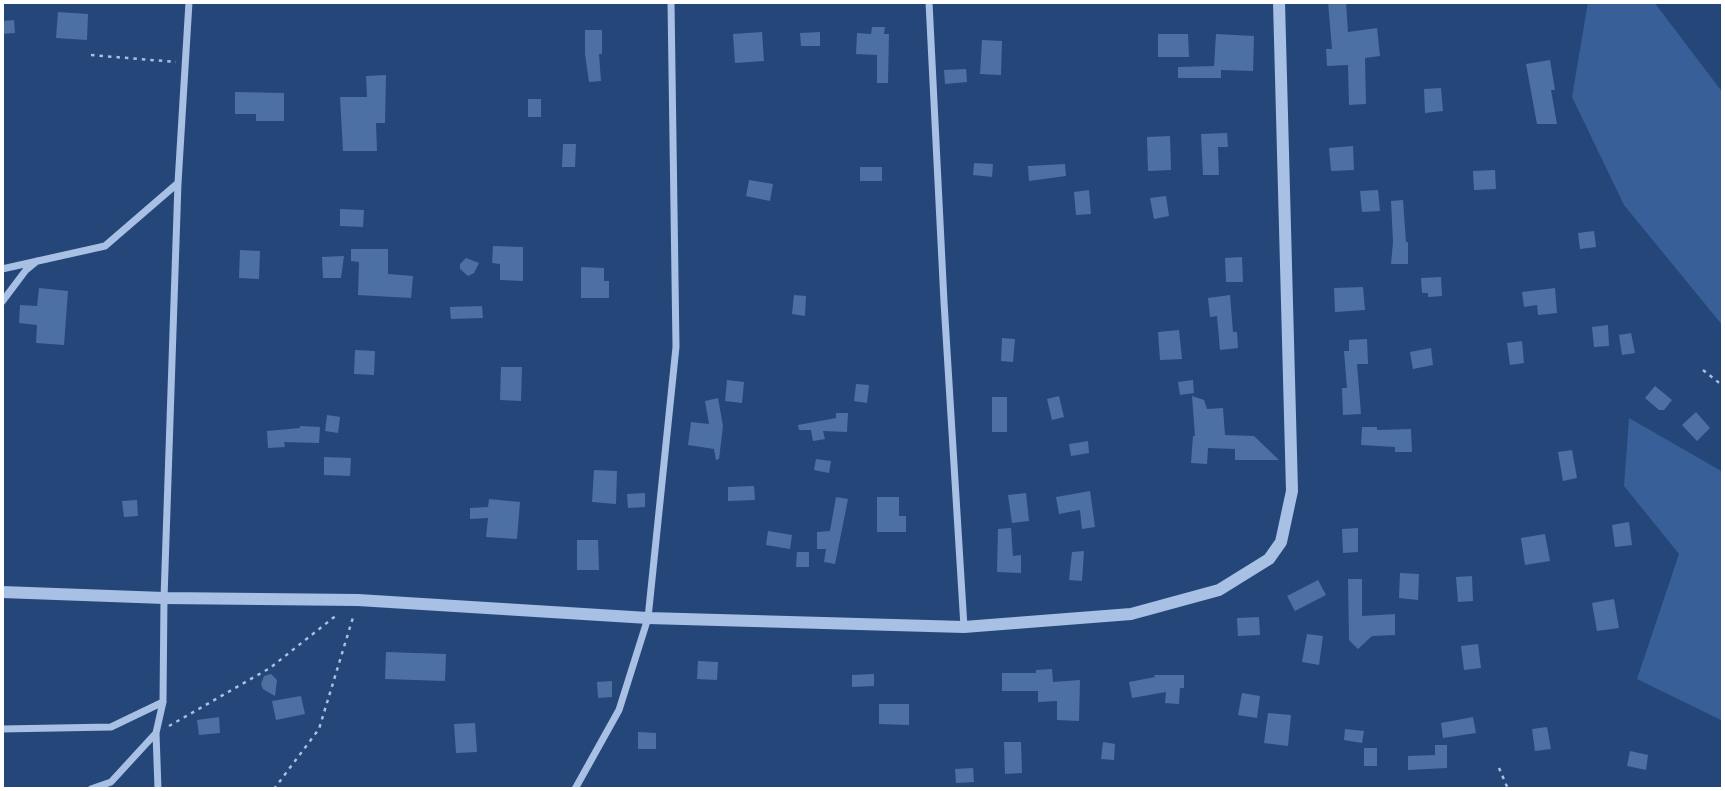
<!DOCTYPE html>
<html>
<head>
<meta charset="utf-8">
<style>
	body { margin:0 }
	#map { position:relative; width:1725px; height:791px; overflow:hidden; background:#254679; font-family:"Nunito Sans",sans-serif }
	canvas { display:block }
	.frame { position:absolute; inset:0; border:4px solid #fff; pointer-events:none }
</style>
</head>
<body>
<div id="map">
<canvas width="1725" height="791"></canvas>
<div class="frame"></div>
</div>
<script>
const c = document.querySelector('canvas').getContext('2d');
c.lineJoin = 'round';
function fillPath(path, color) {
  c.fillStyle = color;
  c.fill(path, 'evenodd');
}
function toPath(rows) {
  const path = new Path2D();
  for (const r of rows) {
    path.moveTo(r[0], r[1]);
    for (let i = 2; i < r.length; i += 2) path.lineTo(r[i], r[i + 1]);
  }
  return path;
}
function trace(path, color, width, dash) {
  c.strokeStyle = color;
  c.lineWidth = width;
  c.lineCap = dash ? 'butt' : 'round';
  c.setLineDash(dash || []);
  c.stroke(path);
}
fillPath(toPath([
	[1588,2,1654,2,1723,93,1723,326,1624,205,1572,97],
	[1629,418,1723,472,1723,721,1637,679,1679,554,1624,486]
]), '#385f97');
fillPath(toPath([
	[1328,2,1346,2,1348,32,1377,28,1380,56,1365,58,1366,104,1349,105,1348,65,1327,66,1326,49,1332,49],
	[58,12,88,14,87,40,56,38],
	[14,20,15,33,2,34,2,21],
	[872,27,885,27,884,34,889,34,888,83,877,83,877,55,856,54,857,33,871,34],
	[585,30,602,30,602,54,599,54,601,81,589,82,585,54],
	[762,32,764,61,735,63,733,34],
	[820,32,820,46,801,46,800,33],
	[1158,34,1188,34,1189,57,1158,57],
	[1216,34,1254,36,1253,71,1221,70,1221,78,1178,78,1178,67,1214,66],
	[982,40,1002,41,1001,75,980,74],
	[1550,60,1555,90,1551,90,1557,124,1537,124,1526,64],
	[966,69,967,82,945,84,944,70],
	[386,75,385,123,376,123,377,151,343,151,340,97,367,97,366,76],
	[1441,88,1443,111,1425,113,1424,89],
	[235,92,284,93,284,121,256,121,256,114,235,114],
	[528,99,541,99,541,117,528,117],
	[1227,133,1228,147,1218,147,1219,175,1203,175,1201,134],
	[1170,136,1171,170,1148,171,1147,137],
	[563,144,576,144,575,167,562,167],
	[1353,146,1354,170,1331,171,1329,148],
	[974,163,993,164,992,177,973,175],
	[1065,164,1066,176,1029,181,1028,166],
	[860,167,882,167,882,181,860,181],
	[1495,170,1496,189,1474,190,1473,171],
	[749,180,773,184,770,201,746,196],
	[1089,190,1091,214,1076,215,1074,192],
	[1378,190,1380,211,1362,212,1360,191],
	[1166,196,1169,216,1154,219,1150,198],
	[1403,200,1406,242,1408,242,1408,264,1391,264,1393,242,1391,201],
	[340,209,364,210,363,227,340,226],
	[1594,231,1596,247,1580,249,1578,233],
	[493,246,523,247,523,281,500,280,500,264,492,263],
	[351,249,388,249,388,274,413,276,411,298,358,295,359,262,351,261],
	[240,250,260,251,259,279,239,278],
	[344,256,341,278,323,278,322,257],
	[1242,257,1243,282,1226,282,1225,258],
	[466,258,479,263,474,273,468,276,460,269,460,264],
	[581,267,604,268,604,281,609,281,609,298,581,298],
	[1441,277,1442,296,1428,297,1428,293,1422,293,1421,278],
	[1363,287,1365,310,1335,312,1334,288],
	[39,288,68,291,64,345,36,343,37,325,19,323,20,305,37,306],
	[1555,288,1557,313,1538,315,1537,305,1524,307,1522,292],
	[794,295,806,296,805,316,792,314],
	[1230,295,1233,332,1237,332,1238,348,1220,350,1217,316,1210,317,1208,298],
	[482,306,483,318,451,319,450,307],
	[1608,325,1609,346,1594,347,1592,327],
	[1179,330,1182,359,1160,360,1158,332],
	[1631,333,1635,353,1622,355,1619,335],
	[1002,338,1015,339,1013,362,1001,361],
	[1367,339,1368,364,1357,364,1361,414,1343,415,1342,388,1347,388,1344,351,1349,351,1349,340],
	[1522,341,1524,363,1510,365,1507,343],
	[1431,348,1433,365,1413,369,1410,352],
	[355,350,375,351,374,375,354,374],
	[501,367,522,367,521,401,500,400],
	[727,380,744,382,742,403,725,401],
	[1193,380,1194,393,1180,395,1178,382],
	[856,384,869,385,867,403,854,401],
	[1655,386,1672,400,1664,410,1659,410,1645,398],
	[1059,396,1064,417,1052,420,1047,399],
	[1192,396,1204,400,1207,409,1223,408,1225,435,1254,436,1279,460,1235,460,1235,449,1208,448,1207,464,1191,463,1193,436,1195,436],
	[992,397,1007,397,1007,432,992,432],
	[718,398,723,426,719,459,716,460,714,449,688,445,691,422,709,424,705,401],
	[1696,412,1710,428,1697,441,1682,425],
	[836,413,848,413,847,432,823,431,825,439,813,441,811,430,799,430,798,425,836,418],
	[327,415,340,417,338,433,325,431],
	[300,426,320,427,319,443,284,442,285,447,268,448,267,431,300,428],
	[1362,427,1377,427,1377,430,1411,429,1412,452,1395,452,1395,447,1361,445],
	[1088,441,1089,453,1071,456,1069,444],
	[1572,450,1577,478,1563,481,1558,452],
	[324,457,351,458,350,476,324,475],
	[816,459,831,461,829,473,814,470],
	[594,470,617,471,616,504,592,502],
	[754,486,755,500,728,501,728,487],
	[1090,491,1095,527,1082,529,1080,510,1059,514,1056,497],
	[645,493,645,507,628,508,627,494],
	[1026,493,1029,521,1012,523,1008,495],
	[836,497,848,499,835,564,824,562,826,549,817,549,817,532,830,531],
	[877,497,899,497,899,516,906,516,906,532,877,532],
	[489,499,520,502,517,539,486,537,488,518,470,519,470,508,488,507],
	[137,500,138,516,124,517,122,501],
	[1629,522,1632,545,1615,547,1612,525],
	[1011,528,1013,556,1021,555,1021,573,997,572,998,529],
	[1358,528,1358,552,1343,553,1342,529],
	[768,531,792,535,790,549,766,545],
	[1545,534,1550,561,1525,565,1521,538],
	[577,540,598,540,599,570,577,570],
	[1084,551,1082,581,1069,580,1072,552],
	[797,552,809,552,809,567,796,567],
	[1400,573,1419,574,1418,600,1399,598],
	[1472,576,1473,601,1458,602,1456,577],
	[1348,579,1362,579,1362,616,1395,614,1395,635,1372,636,1358,649,1349,640],
	[1318,580,1326,595,1295,611,1287,596],
	[1614,599,1619,628,1597,631,1592,603],
	[1259,617,1260,635,1238,636,1237,618],
	[1307,634,1323,636,1319,665,1302,662],
	[1478,644,1481,668,1464,670,1461,646],
	[386,652,446,654,445,681,385,679],
	[698,661,718,662,717,680,697,679],
	[1052,669,1053,682,1080,680,1079,721,1057,720,1057,701,1038,702,1038,691,1002,691,1002,673,1036,673,1036,670],
	[271,674,277,680,275,696,263,689,261,684,264,676],
	[874,674,874,686,852,687,852,675],
	[1154,675,1184,675,1184,688,1180,688,1179,704,1165,703,1166,692,1132,698,1129,682,1155,677],
	[612,681,612,697,598,698,597,682],
	[1242,693,1260,696,1257,718,1238,715],
	[301,696,305,714,276,720,272,701],
	[879,704,909,704,909,725,879,724],
	[1268,713,1291,715,1288,746,1264,743],
	[219,717,220,733,199,735,197,720],
	[1473,717,1476,733,1443,738,1441,723],
	[475,723,477,752,456,753,454,724],
	[1547,727,1551,749,1535,751,1532,729],
	[1345,729,1364,731,1362,743,1344,740],
	[638,732,656,733,656,749,638,749],
	[1004,742,1021,742,1022,773,1005,774],
	[1103,742,1115,744,1114,760,1101,759],
	[1435,745,1447,745,1447,768,1408,770,1408,756,1435,755],
	[1364,748,1377,748,1377,766,1364,766],
	[1630,751,1648,755,1646,770,1627,766],
	[973,768,974,782,956,783,955,769]
]), '#4d70a3');
trace(toPath([
	[91,55,176,62],
	[1703,370,1723,386],
	[169,726,270,668,338,614],
	[1499,768,1508,789],
	[274,789,319,729,354,614]
]), '#a7c0e4', 2.5, [3.5, 5]);
trace(toPath([
	[929,2,944,302,964,627],
	[2,269,105,246,178,183],
	[2,302,26,270,37,261],
	[2,729,111,727,163,702],
	[91,789,111,782,156,733],
	[158,789,156,733,163,702,164,598,178,183,189,2],
	[575,789,619,710,648,618,676,347,671,2]
]), '#a7c0e4', 7);
trace(toPath([
	[2,592,164,598,358,600,648,618,964,627,1131,614,1219,590,1269,559,1281,542,1292,491,1279,2]
]), '#a7c0e4', 12);
</script>
</body>
</html>
